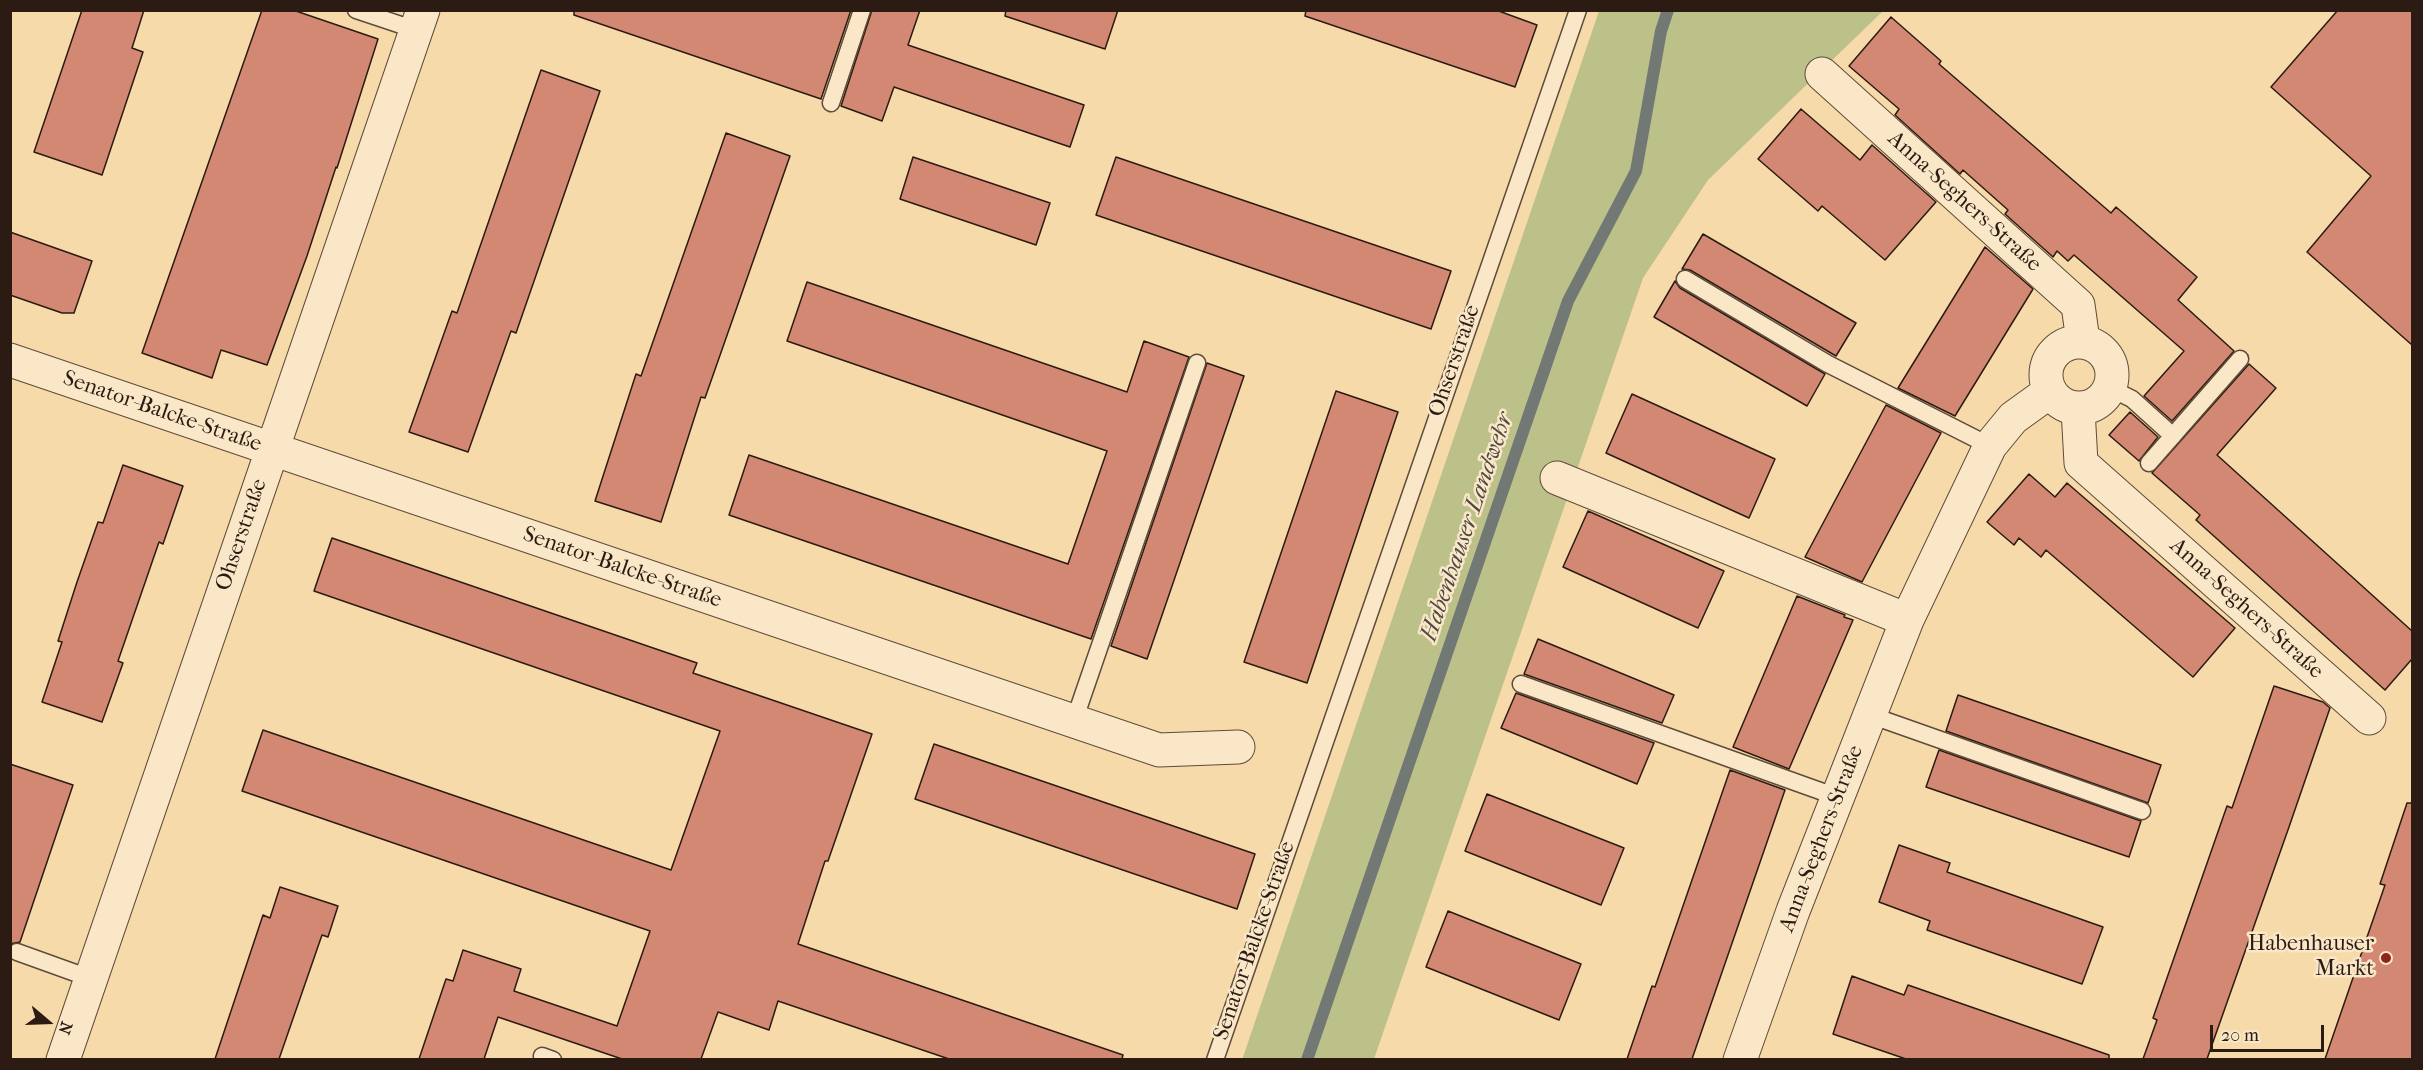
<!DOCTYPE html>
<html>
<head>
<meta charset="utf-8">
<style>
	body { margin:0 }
	#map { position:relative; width:2423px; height:1070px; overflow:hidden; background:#f7daaa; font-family:"IM FELL French Canon",serif }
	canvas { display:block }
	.frame { position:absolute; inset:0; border:12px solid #2b1b13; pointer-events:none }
	.north { position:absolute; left:18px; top:992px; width:60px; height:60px; -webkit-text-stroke:4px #fae7c8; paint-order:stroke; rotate:109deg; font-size:16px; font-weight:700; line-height:24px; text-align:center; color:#2b1b13 }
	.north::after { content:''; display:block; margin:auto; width:21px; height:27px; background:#2b1b13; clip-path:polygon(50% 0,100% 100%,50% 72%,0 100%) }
	.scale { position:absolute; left:2210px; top:1025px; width:114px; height:27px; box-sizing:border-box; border:3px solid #2b1b13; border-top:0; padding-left:8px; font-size:18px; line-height:21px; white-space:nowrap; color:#2b1b13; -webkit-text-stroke:4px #fae7c8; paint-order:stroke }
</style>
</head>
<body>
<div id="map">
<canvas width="2423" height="1070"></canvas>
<div class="frame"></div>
<div class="north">N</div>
<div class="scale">20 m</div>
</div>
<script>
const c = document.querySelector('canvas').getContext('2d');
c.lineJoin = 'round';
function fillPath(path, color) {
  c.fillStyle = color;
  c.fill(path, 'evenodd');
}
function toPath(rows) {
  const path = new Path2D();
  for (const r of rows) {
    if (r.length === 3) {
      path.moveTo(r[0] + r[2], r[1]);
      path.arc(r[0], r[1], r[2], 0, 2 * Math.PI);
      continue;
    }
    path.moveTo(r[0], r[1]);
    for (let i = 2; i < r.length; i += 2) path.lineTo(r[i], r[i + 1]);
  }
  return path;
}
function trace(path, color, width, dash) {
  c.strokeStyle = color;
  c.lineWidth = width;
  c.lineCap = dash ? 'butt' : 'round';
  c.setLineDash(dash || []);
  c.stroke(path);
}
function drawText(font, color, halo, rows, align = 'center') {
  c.font = font + ' "IM FELL French Canon",serif';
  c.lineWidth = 5;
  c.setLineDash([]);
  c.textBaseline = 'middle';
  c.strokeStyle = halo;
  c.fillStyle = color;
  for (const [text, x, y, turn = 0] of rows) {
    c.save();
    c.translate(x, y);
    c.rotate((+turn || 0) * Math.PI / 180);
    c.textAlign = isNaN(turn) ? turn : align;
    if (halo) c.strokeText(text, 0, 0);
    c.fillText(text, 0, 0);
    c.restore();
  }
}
fillPath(toPath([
	[1599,11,1883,11,1708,180,1643,278,1374,1059,1242,1060]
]), '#bcc089');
trace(toPath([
	[1307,1060,1568,301,1636,171,1661,31,1668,10]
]), '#727974', 12);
const building = toPath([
	[82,10,144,10,132,48,143,52,102,175,34,152,82,10],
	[262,10,293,10,378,39,337,168,336,167,307,256,267,365,221,350,212,378,142,353,262,10],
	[574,10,851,10,821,99,574,15,574,10],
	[872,10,920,10,908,45,1084,105,1070,147,894,87,882,121,841,106,872,10],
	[1006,10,1118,10,1105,49,1005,16,1006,10],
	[1306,10,1496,10,1537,25,1515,87,1305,16,1306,10],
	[2338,10,2412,10,2412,345,2307,252,2371,176,2271,87,2338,10],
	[1891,17,1941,61,1939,64,2111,213,2116,207,2197,277,2178,300,2234,351,2172,421,2144,396,2184,351,2074,255,2068,261,2057,251,2053,257,2005,214,2008,210,1963,170,1960,174,1895,115,1899,109,1849,66,1891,17],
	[541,70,600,91,516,333,511,331,468,452,409,432,452,311,457,313,541,70],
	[1801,109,1860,160,1872,145,1936,202,1885,260,1822,206,1818,211,1758,159,1801,109],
	[726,133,790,156,705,398,701,397,661,522,595,501,636,374,641,376,726,133],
	[913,157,1050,203,1036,245,900,199,913,157],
	[1116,157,1451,271,1431,329,1096,215,1116,157],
	[10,232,92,261,74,313,62,313,10,295,10,232],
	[1703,234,1856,323,1836,356,1690,270,1682,269,1703,234],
	[1985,247,2033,289,1955,416,1898,388,1985,247],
	[1675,281,1680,288,1825,374,1807,406,1654,317,1675,281],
	[807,282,1127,392,1144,341,1189,357,1091,639,729,515,749,455,1068,564,1107,451,787,341,807,282],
	[1207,363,1244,376,1147,659,1111,646,1207,363],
	[2249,364,2276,388,2217,455,2412,631,2412,659,2385,690,2196,520,2200,515,2152,473,2249,364],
	[1336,391,1398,412,1307,683,1244,662,1336,391],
	[1632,394,1775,459,1749,518,1606,453,1632,394],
	[1886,405,1941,433,1862,582,1805,557,1886,405],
	[2130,412,2158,437,2139,461,2109,435,2130,412],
	[123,465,183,486,163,544,159,542,118,661,123,663,102,722,42,702,62,642,58,641,77,582,98,522,103,523,123,465],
	[2029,474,2055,497,2067,483,2235,628,2193,677,2046,550,2041,557,2019,538,2014,545,1987,522,2029,474],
	[1588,511,1724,571,1698,628,1563,567,1588,511],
	[332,538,697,663,693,673,872,734,828,861,825,861,798,944,1123,1055,1122,1059,949,1059,778,1001,769,1030,718,1012,701,1059,622,1059,498,1017,484,1059,419,1059,446,979,453,981,463,950,521,969,514,991,617,1026,650,931,242,791,263,730,671,870,720,731,314,591,332,538],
	[1797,596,1845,615,1844,617,1853,620,1789,769,1733,747,1797,596],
	[1538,639,1674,695,1662,723,1524,674,1538,639],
	[2274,686,2323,702,2330,708,2289,827,2207,1059,2143,1059,2157,1020,2153,1018,2227,806,2232,808,2274,686],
	[1516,693,1654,743,1637,784,1501,728,1516,693],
	[1958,695,2161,765,2148,803,1946,731,1958,695],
	[934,744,1255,854,1237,909,915,799,934,744],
	[1939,750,2141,821,2129,857,1926,787,1939,750],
	[10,764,73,785,20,942,10,944,10,764],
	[1730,770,1785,790,1692,1059,1627,1059,1652,986,1655,987,1730,770],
	[1487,794,1624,848,1601,905,1465,851,1487,794],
	[2407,803,2412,803,2412,1059,2325,1059,2385,885,2380,884,2407,803],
	[1899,845,1950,863,1947,872,2103,927,2082,984,1927,930,1930,921,1879,902,1899,845],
	[280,887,338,906,328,937,322,935,279,1059,215,1059,263,915,270,918,280,887],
	[1448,911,1581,964,1559,1020,1426,967,1448,911],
	[1852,976,1904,995,1908,985,2109,1055,2109,1059,1906,1059,1833,1034,1852,976]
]);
fillPath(building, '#d38873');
trace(building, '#2b1b13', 1.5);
const lane = toPath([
	[356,10,416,30],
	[831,103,862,10],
	[1685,279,1828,364,1990,446],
	[2110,388,2132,399,2173,436],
	[2149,463,2240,359],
	[1521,684,1837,797],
	[1870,715,2142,811],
	[1074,721,1197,363],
	[17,952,92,979],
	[542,1056,553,1060],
	[1215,1060,1578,10]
]);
const street = toPath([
	[1822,74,2078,305,2083,341],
	[2079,375,33],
	[10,360,1159,750,1238,747],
	[2078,409,2081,463,2369,718],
	[1557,478,1907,620],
	[63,1060,423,10],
	[1740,1060,1793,911,1907,620,1990,446,2013,418,2049,392]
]);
trace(lane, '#5e4b39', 19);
trace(street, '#5e4b39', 35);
trace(lane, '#fae7c8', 16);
trace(street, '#fae7c8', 33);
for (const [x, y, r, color] of [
	[2386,958,6,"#8f2418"]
]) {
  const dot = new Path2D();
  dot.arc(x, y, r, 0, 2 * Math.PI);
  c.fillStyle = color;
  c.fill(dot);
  trace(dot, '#fae7c8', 2);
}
drawText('22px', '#2b1b13', '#fae7c8', [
	["Anna-Seghers-Straße",1964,202,42],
	["Ohserstraße",1455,361,-71],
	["Senator-Balcke-Straße",162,412,19],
	["Ohserstraße",242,535,-71],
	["Senator-Balcke-Straße",622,568,19],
	["Anna-Seghers-Straße",2246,609,42],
	["Anna-Seghers-Straße",1822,839,-69],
	["Senator-Balcke-Straße",1255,941,-71]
]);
drawText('22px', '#2b1b13', '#fae7c8', [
	["Habenhauser",2374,945],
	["Markt",2374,970]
], 'right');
drawText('italic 24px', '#4e4a43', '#fae7c8', [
	["Habenhauser Landwehr",1468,527,-71]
]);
</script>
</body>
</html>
